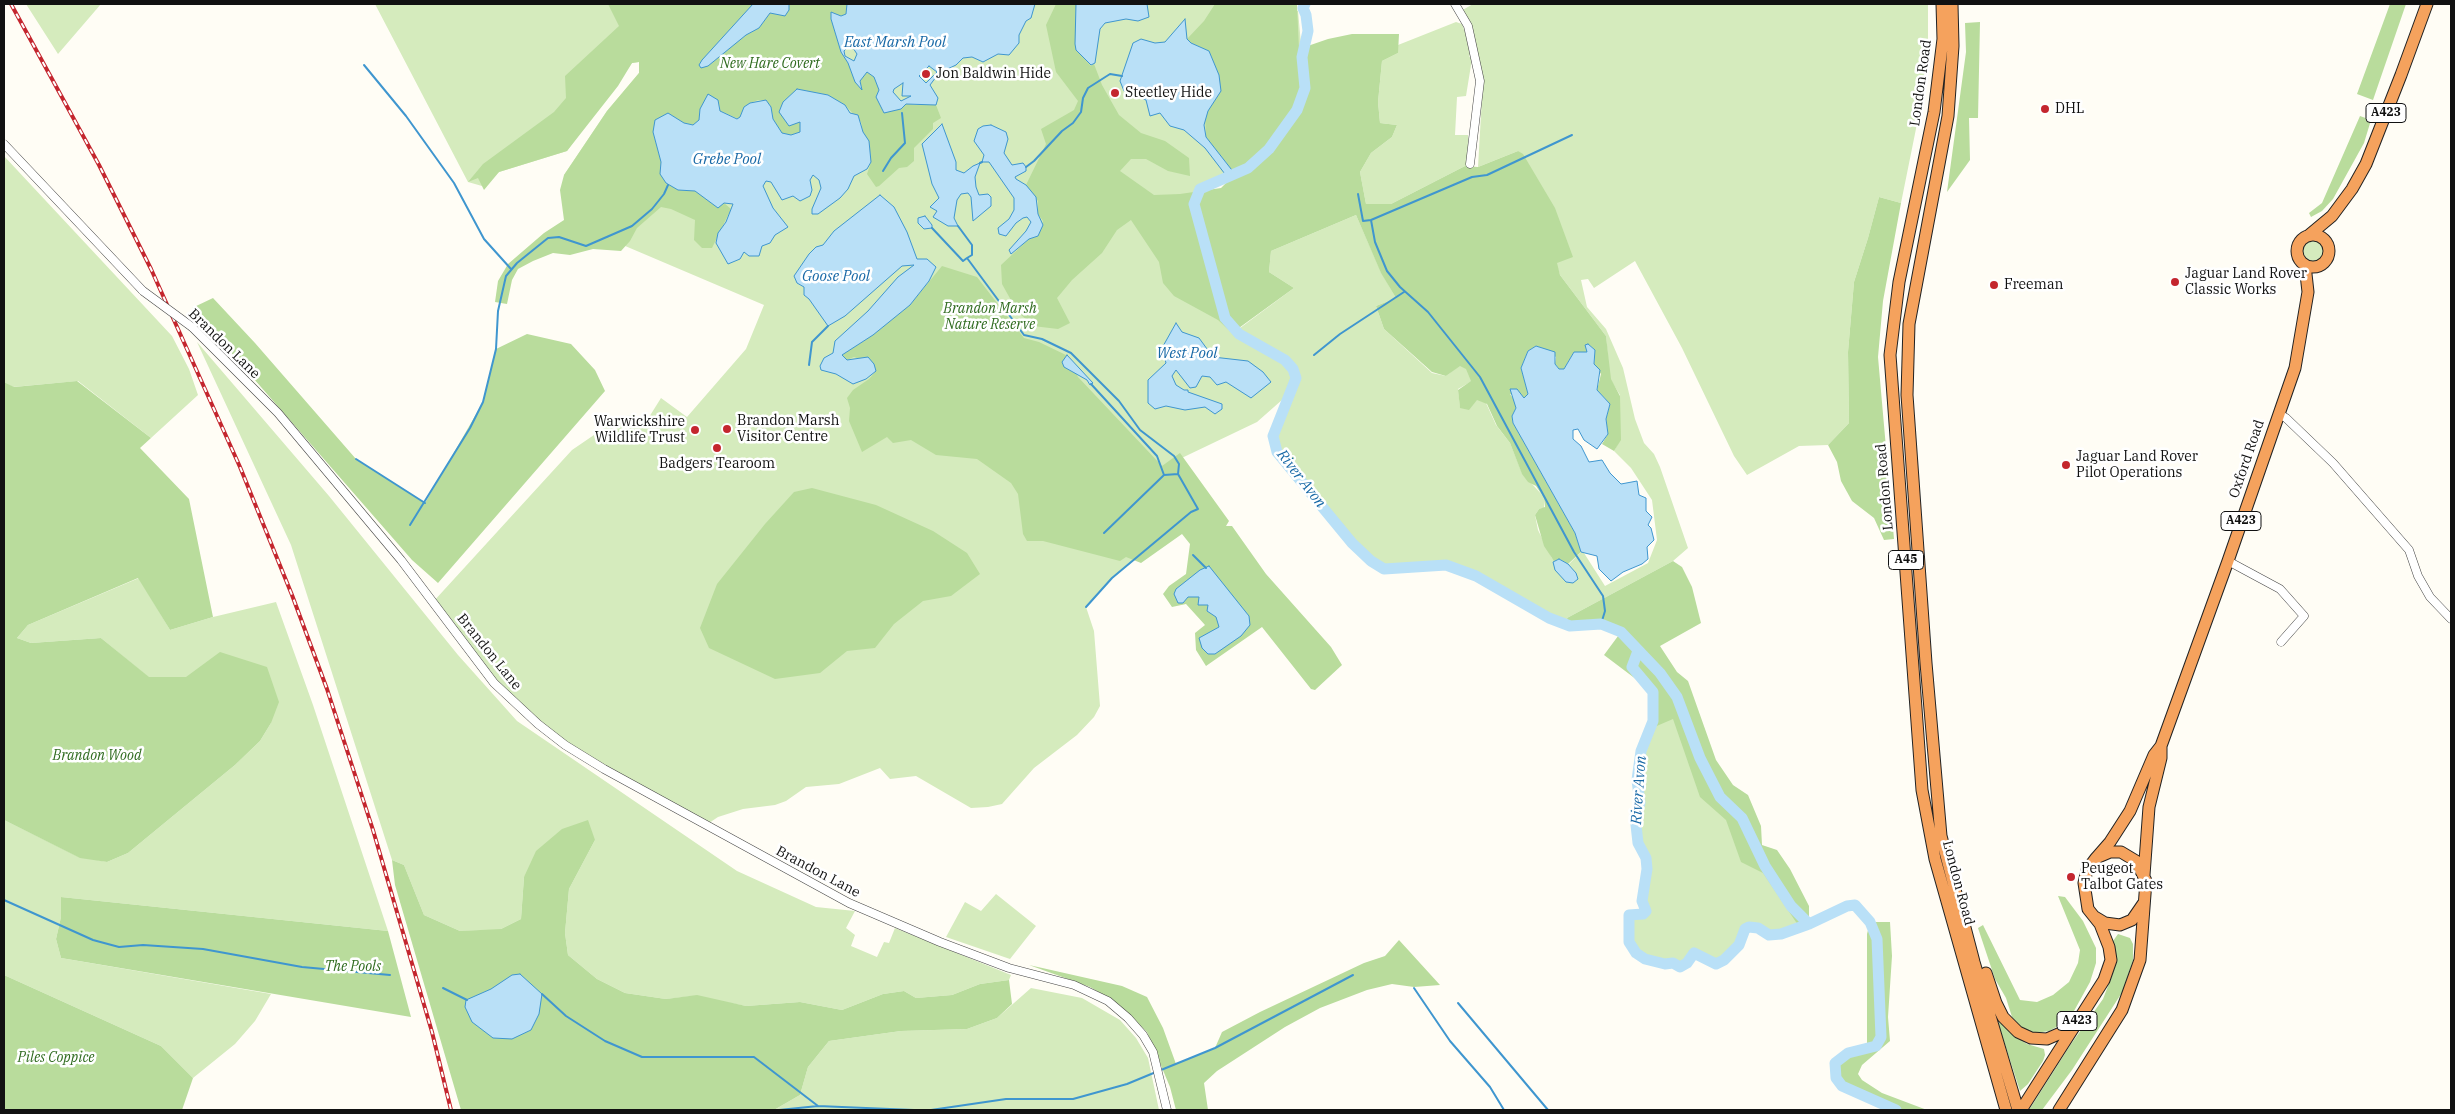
<!DOCTYPE html>
<html>
<head>
<meta charset="utf-8">
<style>
	body { margin:0 }
	#map { position:relative; width:2455px; height:1114px; overflow:hidden; background:#fffdf5; font-family:"IBM Plex Serif",serif }
	canvas { display:block }
	.frame { position:absolute; inset:0; border:5px solid #111; pointer-events:none }
</style>
</head>
<body>
<div id="map">
<canvas width="2455" height="1114"></canvas>
<div class="frame"></div>
</div>
<script>
const c = document.querySelector('canvas').getContext('2d');
c.lineJoin = 'round';
function fillPath(path, color) {
  c.fillStyle = color;
  c.fill(path, 'evenodd');
}
function toPath(rows) {
  const path = new Path2D();
  for (const r of rows) {
    if (r.length === 3) {
      path.moveTo(r[0] + r[2], r[1]);
      path.arc(r[0], r[1], r[2], 0, 2 * Math.PI);
      continue;
    }
    path.moveTo(r[0], r[1]);
    for (let i = 2; i < r.length; i += 2) path.lineTo(r[i], r[i + 1]);
  }
  return path;
}
function trace(path, color, width, dash) {
  c.strokeStyle = color;
  c.lineWidth = width;
  c.lineCap = dash ? 'butt' : 'round';
  c.setLineDash(dash || []);
  c.stroke(path);
}
function drawText(font, color, halo, rows, align = 'center') {
  c.font = font + ' "IBM Plex Serif",serif';
  c.lineWidth = 5;
  c.setLineDash([]);
  c.textBaseline = 'middle';
  c.strokeStyle = halo;
  c.fillStyle = color;
  for (const [text, x, y, turn = 0] of rows) {
    c.save();
    c.translate(x, y);
    c.rotate((+turn || 0) * Math.PI / 180);
    c.textAlign = isNaN(turn) ? turn : align;
    if (halo) c.strokeText(text, 0, 0);
    c.fillText(text, 0, 0);
    c.restore();
  }
}
fillPath(toPath([
	[26,4,101,4,58,54],
	[375,4,1262,4,1298,11,1305,88,1248,158,1201,188,1194,204,1225,318,1239,334,1240,328,1294,288,1269,272,1271,251,1356,215,1381,272,1396,298,1376,306,1384,329,1432,373,1446,376,1460,365,1467,368,1472,381,1458,389,1460,407,1477,399,1486,403,1496,425,1510,443,1522,473,1544,497,1544,508,1539,509,1535,515,1538,530,1552,558,1569,564,1581,552,1584,553,1605,586,1648,563,1657,540,1652,500,1631,468,1614,451,1620,440,1620,395,1610,379,1606,336,1560,275,1518,151,1478,167,1483,80,1461,11,1473,4,1928,4,1928,45,1921,104,1901,203,1879,197,1868,238,1854,282,1848,352,1849,423,1828,445,1799,446,1747,475,1734,456,1682,348,1635,261,1594,288,1588,279,1581,280,1587,307,1606,329,1623,368,1635,419,1644,443,1654,454,1660,467,1688,548,1673,561,1567,618,1570,626,1549,618,1476,576,1446,565,1384,569,1371,561,1352,543,1277,452,1273,436,1291,392,1257,422,1165,466,1182,520,1112,578,1086,607,1094,631,1100,706,1094,717,1077,735,1034,768,1002,804,988,807,971,808,916,776,890,779,880,768,839,784,806,787,786,801,775,805,743,809,718,817,706,825,565,745,514,703,433,602,572,450,613,422,626,416,634,415,646,422,661,398,687,417,746,349,764,305,564,220,564,175,607,111,639,73,639,62,632,63,567,151,499,172,482,186,468,182],
	[1456,22,1462,24,1472,51,1469,56,1472,59,1466,96,1457,97,1455,135,1468,135,1471,166,1465,166,1391,204,1366,204,1360,172,1371,153,1392,137,1397,125,1380,123,1378,102,1382,61,1398,53,1398,45],
	[4,156,172,336,189,369,198,395,151,438,78,381,13,387,4,382],
	[2312,250,12],
	[197,342,329,496,458,655,517,721,737,871,816,907,855,911,846,928,855,935,851,946,877,957,884,942,889,943,895,928,1011,975,1009,980,980,984,952,995,916,998,904,991,883,994,842,1010,800,1002,746,1006,693,996,666,999,625,993,597,979,568,955,565,933,569,889,595,840,524,877,521,919,499,930,460,931,424,915,404,865,392,860,291,545],
	[139,578,170,630,213,617,276,602,313,705,388,931,61,897,61,917,56,939,61,958,271,994,255,1021,235,1044,193,1078,161,1046,4,975,4,820,77,856,107,862,128,853,235,765,260,741,271,723,186,677,148,677,101,638,31,643,17,638,28,625],
	[1638,651,1700,758,1809,924,1781,934,1769,935,1758,928,1749,927,1745,929,1739,945,1724,960,1716,964,1694,953,1687,963,1680,967,1673,963,1665,964,1645,959,1636,953,1629,942,1629,915,1642,914,1646,911,1642,901,1647,869,1646,858,1638,843,1635,816,1640,803,1637,780,1641,751,1653,721,1653,692,1632,667],
	[996,894,1036,926,1010,959,946,937,965,902,981,911],
	[1031,988,1082,998,1120,1020,1136,1038,1148,1058,1159,1110,774,1110,800,1095,808,1067,829,1041,901,1031,967,1029,997,1018]
]), '#d5ebbd');
fillPath(toPath([
	[608,4,753,4,702,60,708,66,746,35,759,28,770,13,780,14,789,10,789,4,847,4,846,14,831,19,841,52,848,63,855,82,862,89,860,81,867,71,874,77,879,90,876,97,915,105,936,105,941,118,933,123,933,129,914,148,914,161,907,167,899,168,879,186,876,187,867,174,871,162,869,141,863,132,861,122,845,105,828,95,797,89,783,102,779,112,800,122,800,132,791,135,782,134,773,119,771,107,766,100,758,100,750,103,744,107,739,119,720,111,719,103,700,109,699,120,693,125,684,123,668,113,653,132,661,162,660,174,666,183,678,190,695,190,718,207,724,203,731,209,712,248,702,248,694,240,695,220,671,209,661,207,637,228,630,241,621,251,593,249,570,255,553,253,533,261,518,269,512,280,507,304,495,302,498,281,508,264,544,233,564,220,560,190,564,175,607,111,639,73,639,62,632,63,618,86,567,151,499,172,484,190,478,178,468,182,483,164,554,112,566,98,565,76,619,26],
	[1056,4,1076,4,1076,50,1091,66,1094,64,1102,85,1119,115,1141,133,1165,141,1189,158,1190,176,1168,171,1146,159,1131,159,1120,171,1154,195,1180,194,1221,188,1235,174,1206,137,1205,118,1219,75,1209,51,1191,43,1187,39,1204,21,1215,4,1297,4,1299,49,1328,39,1352,34,1399,34,1398,53,1382,61,1378,102,1380,123,1397,125,1392,137,1371,153,1360,172,1366,204,1391,204,1465,166,1478,167,1518,151,1523,154,1555,208,1573,257,1557,263,1560,275,1606,336,1611,379,1620,396,1621,440,1614,451,1602,444,1608,434,1606,419,1610,404,1597,390,1601,374,1594,365,1595,350,1588,344,1587,353,1574,352,1564,369,1559,369,1555,364,1556,357,1548,351,1536,346,1528,351,1521,368,1528,393,1525,398,1510,394,1515,401,1516,408,1512,416,1513,423,1575,533,1581,552,1568,564,1559,559,1554,561,1544,546,1535,515,1539,509,1545,507,1544,498,1536,486,1528,482,1522,474,1510,443,1497,426,1487,404,1477,400,1469,410,1460,408,1458,390,1471,381,1466,369,1460,366,1446,376,1432,372,1384,329,1376,306,1396,298,1381,273,1356,215,1271,251,1269,272,1294,288,1232,333,1218,320,1174,296,1163,283,1159,262,1131,220,1117,230,1102,253,1072,280,1057,298,1070,323,1058,329,1033,326,1017,311,1002,284,1001,265,1029,239,1038,236,1043,221,1038,214,1038,201,1026,185,1046,144,1041,129,1074,110,1078,101,1056,72,1046,25],
	[2390,4,2406,4,2373,100,2357,94],
	[1980,22,1978,118,1969,118,1970,160,1947,192,1966,52,1965,23],
	[2360,116,2371,120,2364,143,2333,199,2322,211,2311,217,2309,213,2322,203],
	[1879,197,1901,203,1883,301,1878,357,1894,539,1884,540,1874,518,1852,501,1841,481,1837,462,1828,445,1849,423,1848,352,1854,282,1868,238],
	[942,266,977,277,1024,338,1039,342,1068,356,1078,377,1162,466,1180,453,1229,521,1226,526,1232,526,1266,574,1331,647,1342,665,1315,690,1311,689,1262,627,1206,666,1196,650,1195,633,1205,625,1186,604,1172,607,1163,594,1169,586,1186,574,1190,544,1182,534,1141,563,1126,557,1120,561,1043,541,1027,541,1023,534,1018,494,1011,483,977,459,936,455,911,440,893,443,887,437,862,452,849,421,850,408,847,398,853,390,869,379,876,371,874,364,854,357,847,360,842,355,873,335,910,305],
	[213,298,255,343,356,459,425,503,483,402,496,349,527,334,571,344,595,370,605,391,438,583,412,560,192,308],
	[77,381,151,438,140,448,189,499,213,617,170,630,138,578,28,625,17,638,31,643,101,638,149,677,186,677,220,652,267,667,279,702,271,723,260,741,235,765,128,853,107,862,80,858,4,820,4,382,14,387],
	[812,488,876,505,933,531,967,553,980,574,951,596,923,601,894,624,875,648,847,651,820,673,775,679,709,648,700,628,717,584,765,524,794,492],
	[1673,561,1682,567,1692,587,1701,623,1660,646,1677,672,1688,681,1716,760,1733,785,1748,795,1761,826,1762,845,1777,850,1790,869,1809,906,1809,924,1800,928,1763,873,1741,862,1726,820,1700,797,1673,719,1652,728,1653,692,1604,655,1621,632,1601,624,1570,626,1567,618],
	[588,820,595,840,569,889,565,933,568,955,597,979,625,993,666,999,697,995,746,1006,800,1002,842,1010,883,994,904,991,916,998,952,995,980,984,1009,980,1012,1004,997,1018,967,1029,901,1031,829,1041,808,1067,800,1095,774,1110,461,1110,395,885,392,860,404,865,424,915,460,931,501,929,521,919,524,877,536,851,562,829],
	[2058,896,2065,897,2083,921,2096,948,2096,963,2090,982,2074,1011,2060,1025,2049,1031,2036,1033,2022,1028,2012,1017,2006,998,1995,979,1978,928,1983,925,2020,1000,2037,1002,2053,995,2069,982,2078,963,2080,950],
	[61,897,388,931,411,1017,61,958,56,939,61,917],
	[1870,922,1890,922,1892,956,1888,1017,1890,1041,1862,1065,1858,1074,1862,1080,1882,1093,1927,1110,1886,1110,1879,1104,1842,1086,1836,1078,1835,1063,1848,1053,1867,1049,1867,934],
	[2118,934,2130,938,2133,944,2133,960,2123,991,2072,1070,2042,1110,2029,1110,2071,1044,2103,999,2113,973,2113,941],
	[1399,940,1440,985,1414,987,1392,984,1367,990,1320,1008,1285,1027,1217,1071,1204,1083,1208,1110,1176,1110,1170,1087,1147,1032,1115,1002,1090,987,1029,965,1122,986,1147,997,1163,1028,1176,1064,1215,1048,1222,1032,1260,1012,1364,963,1385,956],
	[4,975,161,1046,193,1078,182,1110,4,1110],
	[2001,1021,2014,1036,2027,1044,2044,1049,2045,1055,2043,1061,2028,1084,2020,1091,1998,1023]
]), '#b9dc9c');
const water = toPath([
	[753,4,789,4,789,10,785,16,770,13,759,28,746,35,708,66,701,68,699,65,702,60,753,4],
	[847,4,1035,4,1031,18,1026,21,1019,35,1019,43,1009,55,998,54,983,62,972,57,963,58,956,65,939,73,930,85,938,98,936,105,906,104,901,109,884,113,876,97,879,90,874,77,867,72,860,81,862,90,855,82,848,63,841,52,831,19,831,12,841,16,846,14,847,4],
	[849,46,853,48,857,54,854,61,845,56,844,51,849,46],
	[929,66,937,72,926,83,919,76,929,66],
	[903,83,902,96,911,96,901,101,893,92,894,89,903,83],
	[1076,4,1147,4,1149,17,1138,21,1126,19,1105,23,1100,29,1095,63,1091,65,1076,50,1075,44,1076,4],
	[1185,19,1187,39,1191,43,1209,51,1219,75,1221,91,1208,111,1204,125,1206,137,1235,174,1228,178,1205,148,1184,130,1170,126,1160,113,1150,116,1146,100,1124,91,1120,81,1133,43,1141,39,1155,43,1165,42,1185,19],
	[797,89,828,95,845,105,850,113,858,115,863,132,869,141,871,162,867,169,854,176,848,189,840,198,818,214,812,214,812,209,821,188,819,180,813,175,810,180,812,190,810,196,800,201,793,196,782,200,771,182,766,181,763,186,773,208,788,227,775,235,770,243,762,246,759,256,749,256,744,252,740,259,728,264,716,243,718,233,726,222,733,204,724,203,718,208,695,191,678,190,666,183,660,174,661,162,653,132,655,120,668,113,684,123,693,125,699,120,700,109,708,94,718,100,720,111,737,119,740,117,744,107,750,103,766,100,771,107,773,119,782,133,791,135,800,132,800,122,789,126,779,112,783,102,797,89],
	[942,124,956,162,956,170,964,173,973,166,980,163,975,177,976,187,979,195,988,194,991,197,991,206,973,221,971,197,968,193,961,194,957,200,954,218,958,226,948,226,933,217,937,211,930,207,939,198,932,184,922,144,942,124],
	[991,125,1006,132,1008,139,1004,153,1012,165,1023,163,1026,167,1026,171,1015,177,1016,179,1026,185,1036,197,1038,214,1043,225,1038,236,1029,239,1011,254,1009,250,1026,231,1031,222,1027,217,1023,218,1016,223,1006,236,999,234,998,228,1009,219,1014,210,1014,198,989,162,982,162,984,155,974,141,978,129,983,126,991,125],
	[880,195,894,207,907,232,917,259,927,259,936,267,929,281,910,305,873,335,842,355,847,360,868,357,874,364,876,371,866,379,853,384,836,374,821,370,820,366,824,358,833,353,835,341,868,311,898,277,914,265,902,266,845,316,828,326,809,299,804,295,804,287,797,283,794,276,809,254,816,247,823,245,834,231,880,195],
	[925,216,932,225,932,228,924,229,918,223,918,218,925,216],
	[1176,323,1182,332,1199,338,1213,357,1248,361,1263,372,1271,382,1251,398,1226,382,1217,385,1210,377,1202,376,1196,387,1190,388,1176,370,1172,376,1176,385,1184,390,1188,390,1188,392,1222,404,1222,409,1215,414,1205,407,1185,410,1166,406,1155,409,1148,403,1148,380,1166,363,1162,348,1176,323],
	[1588,344,1595,350,1594,364,1600,370,1597,390,1610,404,1606,419,1608,434,1597,449,1584,440,1578,429,1573,430,1573,439,1581,446,1589,462,1602,460,1610,473,1621,484,1637,481,1639,495,1646,498,1646,511,1652,517,1648,525,1651,528,1654,540,1647,547,1648,559,1642,564,1623,572,1611,581,1599,569,1597,556,1581,552,1575,533,1513,423,1512,416,1516,408,1510,389,1517,389,1524,398,1528,394,1521,368,1528,351,1536,346,1555,352,1555,364,1559,369,1564,369,1574,352,1587,352,1585,345,1588,344],
	[1067,355,1093,383,1090,385,1087,380,1064,367,1062,362,1067,355],
	[1559,559,1568,564,1576,573,1578,579,1573,583,1566,582,1555,570,1553,562,1559,559],
	[1209,566,1249,616,1250,625,1241,636,1215,654,1208,654,1202,648,1199,638,1219,627,1216,617,1207,611,1208,605,1198,605,1199,597,1188,597,1183,603,1178,603,1174,594,1176,589,1200,570,1209,566],
	[520,974,542,994,539,1014,531,1030,512,1039,493,1038,472,1022,465,1007,466,1000,491,989,512,975,520,974]
]);
fillPath(water, '#b9e0f7');
trace(water, '#3f96cf', 1);
trace(toPath([
	[364,65,406,116,454,183,484,239,511,269],
	[980,163,982,162],
	[1026,167,1034,161,1062,131,1073,123,1081,112,1083,98,1088,88,1110,74,1122,76],
	[883,171,891,158,905,143,902,113],
	[1358,194,1363,221,1371,220,1375,242,1387,271,1400,287,1428,312,1480,377,1574,552,1603,596,1605,611,1601,624],
	[1371,220,1472,177,1487,175,1572,135],
	[958,226,972,245,972,255,967,258,1024,335,1042,339,1071,353,1119,401,1140,430,1174,456,1179,464,1178,474,1198,509,1191,512,1112,578,1086,607],
	[932,228,963,261,967,258],
	[1314,355,1340,334,1404,292],
	[809,365,812,342,828,326],
	[1091,384,1157,456,1164,475],
	[356,459,425,503],
	[410,525,470,428,483,402,496,349,498,311,506,276,517,263,548,238,559,237,586,246,632,226,652,209,664,194,668,185],
	[1104,533,1164,475,1178,474],
	[1193,555,1206,568],
	[4,900,93,940,119,947,143,945,203,949,302,967,390,975],
	[443,988,467,1000],
	[1414,988,1450,1041,1490,1087,1504,1110],
	[542,994,566,1016,605,1041,642,1057,754,1057,818,1106],
	[1458,1003,1548,1110],
	[1161,1070,1215,1048,1353,975],
	[779,1110,818,1106,914,1110],
	[931,1110,1006,1099,1073,1099,1127,1084,1156,1072]
]), '#3f96cf', 2);
trace(toPath([
	[1305,4,1303,8,1306,15,1308,31,1302,57,1305,88,1297,110,1269,149,1248,168,1200,189,1194,204,1225,318,1239,334,1285,360,1293,369,1296,378,1273,436,1277,452,1352,543,1371,561,1384,569,1446,565,1476,576,1549,618,1570,626,1601,624,1621,632,1660,673,1677,697,1700,758,1720,797,1742,818,1765,866,1791,906,1809,924],
	[1638,651,1632,667,1653,692,1653,721,1641,751,1637,780,1640,803,1635,816,1638,843,1646,858,1647,869,1642,901,1646,911,1643,914,1629,915,1629,942,1636,953,1645,959,1665,964,1673,963,1680,967,1687,963,1694,953,1716,964,1724,960,1739,945,1745,929,1749,927,1758,928,1769,935,1781,934,1809,924,1847,906,1855,905,1870,922,1877,939,1881,1037,1876,1046,1848,1053,1835,1063,1836,1078,1842,1086,1896,1110]
]), '#b9e0f7', 11);
const minor = toPath([
	[1455,4,1468,26,1480,81,1470,164],
	[4,144,143,291],
	[192,327,278,413,401,560,494,683,538,724,565,745,604,769,849,903,940,942,1009,968,1074,985,1108,1001,1128,1018,1143,1035,1153,1052,1167,1110],
	[2279,414,2286,418,2333,463,2409,550,2418,576,2430,597,2451,619],
	[2228,561,2280,589,2304,616,2281,642]
]);
const highway = toPath([
	[1942,4,1943,39,1934,112,1899,282,1890,355,1922,790,1935,859,2006,1110],
	[1952,4,1953,46,1948,116,1909,324,1907,395,1926,663,1941,836,1974,962,2018,1110],
	[2313,251,16],
	[2308,236,2332,216,2352,189,2366,164,2401,75,2427,4],
	[2096,858,2110,842,2130,811,2154,755,2161,746,2228,561,2295,368,2308,292,2305,265],
	[2144,875,2149,807,2161,758,2161,746],
	[2095,917,2105,923,2120,925,2132,920,2143,904],
	[1986,973,1996,1003,2003,1017,2018,1032,2031,1038,2047,1039,2072,1028],
	[2021,1110,2104,980,2111,960,2109,947,2100,924,2088,909,2084,883,2087,870,2096,858,2110,852,2121,852,2136,861,2146,881,2140,960,2122,1010,2059,1110]
]);
trace(minor, '#444', 9);
trace(highway, '#222', 13);
trace(minor, '#fff', 8);
trace(highway, '#f5a25d', 11);
const rail = toPath([
	[11,4,99,165,151,269,240,467,292,595,327,689,373,830,432,1032,451,1110]
]);
trace(rail, '#c4262e', 4);
trace(rail, '#fff', 2, [5.5]);
const minorBridge = toPath([
	[143,291,192,327]
]);
trace(minorBridge, '#444', 9, []);
trace(minorBridge, '#fff', 8);
for (const [x, y, r, color] of [
	[926,74,5,"#c4262e"],
	[1115,93,5,"#c4262e"],
	[2045,109,5,"#c4262e"],
	[2175,282,5,"#c4262e"],
	[1994,285,5,"#c4262e"],
	[727,429,5,"#c4262e"],
	[695,430,5,"#c4262e"],
	[717,448,5,"#c4262e"],
	[2066,465,5,"#c4262e"],
	[2071,877,5,"#c4262e"]
]) {
  const dot = new Path2D();
  dot.arc(x, y, r, 0, 2 * Math.PI);
  c.fillStyle = color;
  c.fill(dot);
  trace(dot, '#fff', 2);
}
for (const [x, y, w] of [
	[2386,113,40],
	[2241,521,40],
	[1906,560,35],
	[2077,1021,40]
]) {
  const box = new Path2D();
  box.roundRect(x - w / 2, y - 9.5, w, 19, 4);
  c.fillStyle = '#fff';
  c.fill(box);
  trace(box, '#111', 1);
}
drawText('bold 12px', '#111', null, [
	["A423",2386,113],
	["A423",2241,521],
	["A45",1906,560],
	["A423",2077,1021]
]);
drawText('italic 14px', '#2f6b1f', '#fff', [
	["New Hare Covert",770,64],
	["Brandon Marsh",990,309],
	["Nature Reserve",990,325],
	["Brandon Wood",97,756],
	["The Pools",353,967],
	["Piles Coppice",56,1058]
]);
drawText('14px', '#111', '#fff', [
	["Jon Baldwin Hide",936,74],
	["Steetley Hide",1125,93],
	["DHL",2055,109],
	["Jaguar Land Rover",2185,274],
	["Classic Works",2185,290],
	["Freeman",2004,285],
	["Brandon Marsh",737,421],
	["Visitor Centre",737,437],
	["Warwickshire",685,422,"right"],
	["Wildlife Trust",685,438,"right"],
	["Jaguar Land Rover",2076,457],
	["Pilot Operations",2076,473],
	["Badgers Tearoom",717,464,"center"],
	["Peugeot",2081,869],
	["Talbot Gates",2081,885]
], 'left');
drawText('14px', '#111', '#fff', [
	["London Road",1921,83,-82],
	["Brandon Lane",224,344,44],
	["Oxford Road",2247,459,-71],
	["London Road",1885,487,-95],
	["Brandon Lane",489,652,51],
	["Brandon Lane",818,872,28],
	["London Road",1958,883,75]
]);
drawText('italic 15px', '#1768a6', '#fff', [
	["East Marsh Pool",895,43],
	["Grebe Pool",727,160],
	["Goose Pool",836,277],
	["West Pool",1187,354],
	["River Avon",1301,479,52],
	["River Avon",1639,790,-86]
]);
</script>
</body>
</html>
